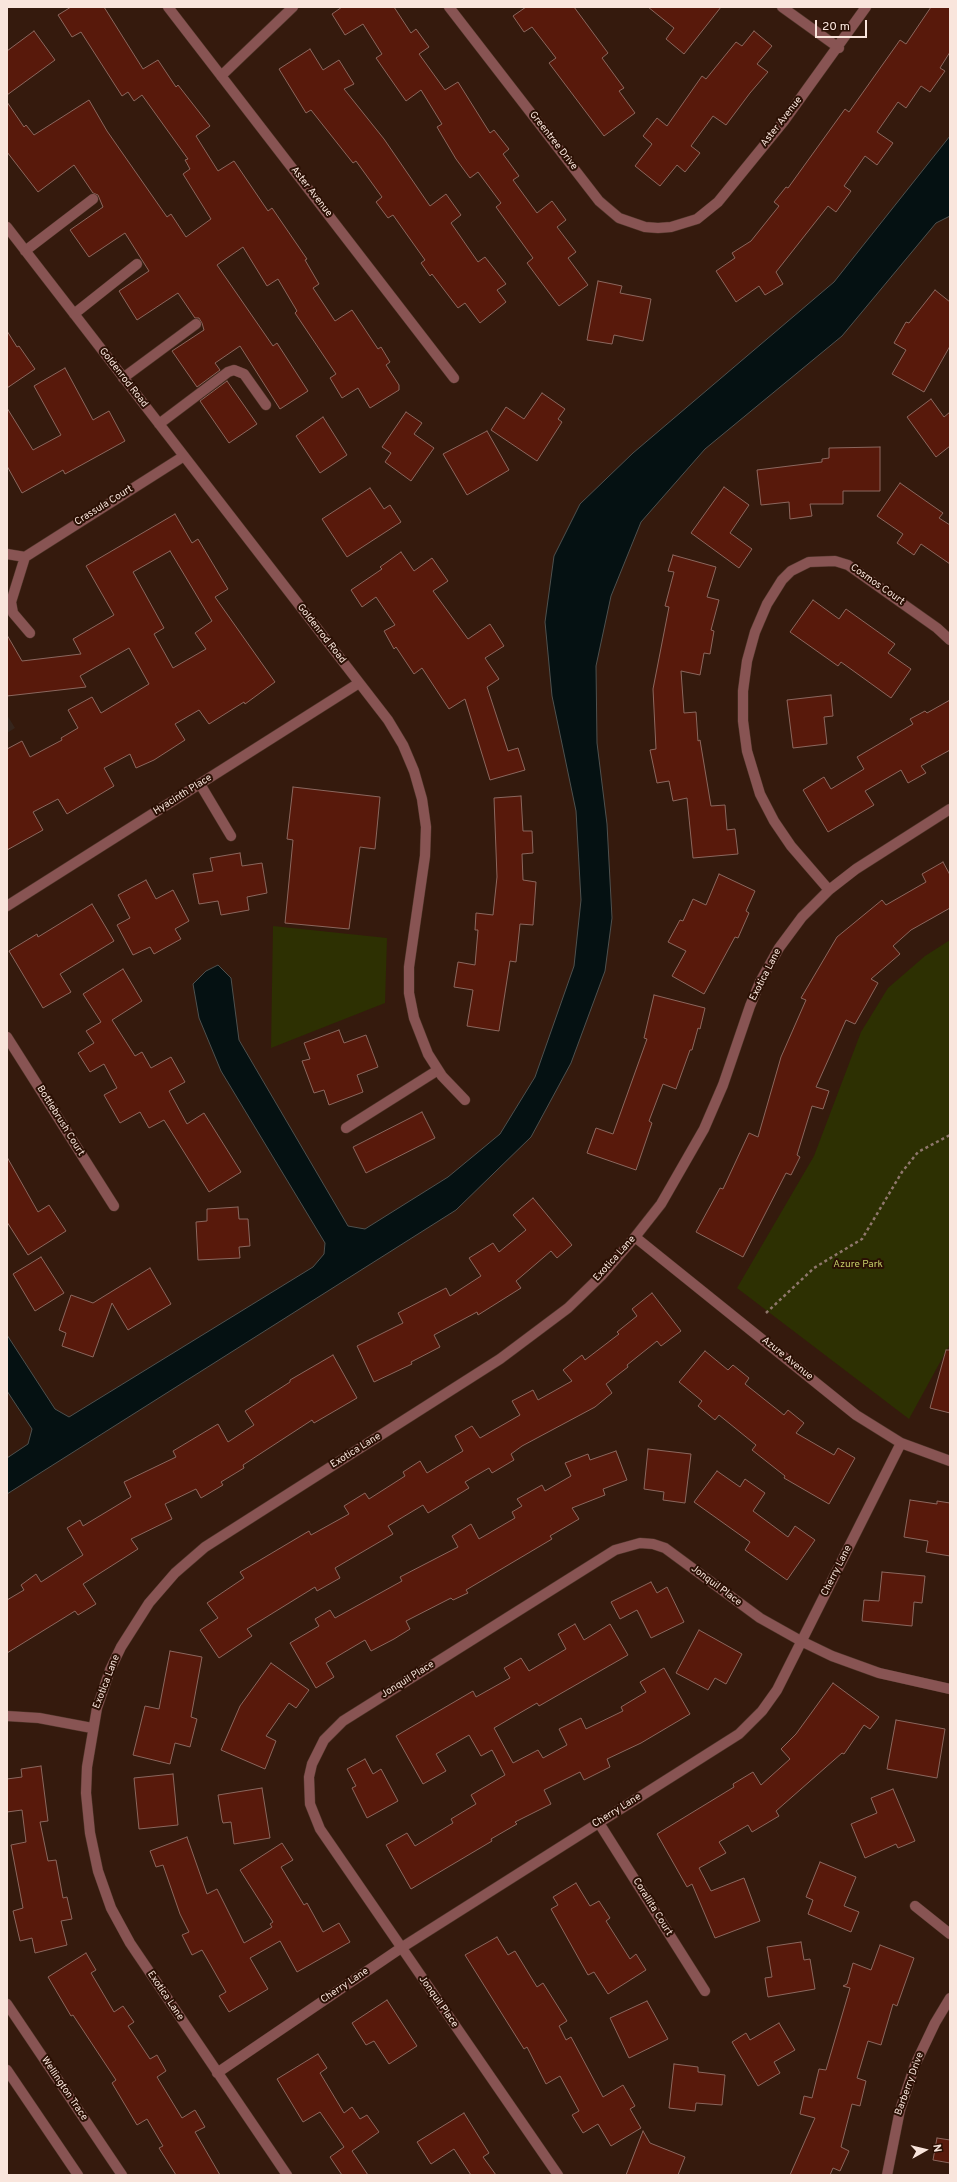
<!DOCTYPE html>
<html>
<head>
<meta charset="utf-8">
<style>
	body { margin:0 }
	#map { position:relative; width:957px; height:2182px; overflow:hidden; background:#351a0d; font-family:Overpass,sans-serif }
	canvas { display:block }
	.frame { position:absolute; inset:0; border:8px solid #f9e5dc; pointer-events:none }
	.north { position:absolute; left:905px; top:2130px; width:40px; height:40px; -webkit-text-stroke:3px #2b1004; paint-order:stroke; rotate:82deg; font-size:11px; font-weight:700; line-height:16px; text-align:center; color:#f9e5dc }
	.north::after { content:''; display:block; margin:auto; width:14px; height:18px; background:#f9e5dc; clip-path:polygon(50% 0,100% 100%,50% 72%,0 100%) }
	.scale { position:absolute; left:815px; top:20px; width:52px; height:18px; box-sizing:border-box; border:2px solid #f9e5dc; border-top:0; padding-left:5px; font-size:12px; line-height:14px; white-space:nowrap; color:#f9e5dc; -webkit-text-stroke:3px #2b1004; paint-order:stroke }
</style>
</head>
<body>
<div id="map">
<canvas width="957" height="2182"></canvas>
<div class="frame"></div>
<div class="north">N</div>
<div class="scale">20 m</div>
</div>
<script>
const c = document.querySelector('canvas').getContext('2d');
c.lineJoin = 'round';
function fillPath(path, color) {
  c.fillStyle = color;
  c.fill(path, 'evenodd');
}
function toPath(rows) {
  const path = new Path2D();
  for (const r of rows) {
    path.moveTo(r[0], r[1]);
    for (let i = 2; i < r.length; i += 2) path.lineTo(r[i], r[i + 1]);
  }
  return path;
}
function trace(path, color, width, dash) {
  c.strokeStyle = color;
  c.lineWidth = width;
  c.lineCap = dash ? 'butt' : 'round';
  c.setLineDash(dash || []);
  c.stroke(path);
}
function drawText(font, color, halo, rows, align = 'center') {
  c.font = font + ' Overpass,sans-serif';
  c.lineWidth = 4;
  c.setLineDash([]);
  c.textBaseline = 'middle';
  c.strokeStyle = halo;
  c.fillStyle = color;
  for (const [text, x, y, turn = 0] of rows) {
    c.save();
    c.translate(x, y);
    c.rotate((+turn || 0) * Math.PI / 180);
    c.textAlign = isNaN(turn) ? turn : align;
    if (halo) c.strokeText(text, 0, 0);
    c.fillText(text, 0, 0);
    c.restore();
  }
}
fillPath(toPath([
	[7,715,15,728,7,733]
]), '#36251c');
fillPath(toPath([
	[273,926,387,938,385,1003,271,1048],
	[950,940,950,1344,909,1419,737,1288,814,1156,861,1032,888,988,925,956]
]), '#2d3002');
const water = toPath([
	[950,136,950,216,936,223,842,336,705,449,641,522,611,596,596,666,597,743,607,824,612,918,605,971,571,1063,531,1137,456,1210,7,1494,7,1458,28,1444,32,1429,7,1391,7,1335,55,1409,69,1417,313,1267,324,1254,325,1243,221,1071,199,1018,193,984,206,971,218,965,231,978,239,1040,348,1226,365,1229,448,1177,500,1134,535,1077,574,966,581,900,576,811,552,696,545,622,554,556,580,504,633,453,834,282,950,136]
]);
fillPath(water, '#051112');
trace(water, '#4e514f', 1);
const building = toPath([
	[71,7,104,7,143,69,158,60,176,87,178,85,210,126,196,136,218,171,234,161,268,211,272,208,307,259,305,260,319,284,313,288,335,321,352,310,378,349,381,347,390,362,386,365,399,385,399,390,370,408,358,388,342,398,330,378,336,374,295,313,297,311,278,279,267,286,243,247,217,265,273,346,277,343,308,391,280,409,240,346,215,363,220,370,197,387,172,351,204,330,202,323,199,318,195,318,178,293,137,320,119,291,149,271,125,233,89,257,70,230,103,207,98,195,93,193,74,165,38,192,7,152,7,102,24,127,26,125,34,135,89,100,107,131,167,217,171,214,186,237,211,219,183,174,190,169,185,160,188,159,142,95,134,101,128,92,122,96,81,32,72,37,58,15,71,7],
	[342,7,394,7,411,33,416,29,429,47,419,54,445,90,458,82,490,133,494,130,509,149,503,154,519,176,513,180,537,213,552,201,566,220,557,227,576,252,568,258,588,285,559,306,527,263,533,258,496,207,501,203,478,172,470,178,456,159,437,127,442,124,421,90,406,101,376,58,382,54,363,24,345,35,332,14,342,7],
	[526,7,574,7,608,53,602,58,624,88,619,91,635,113,604,136,549,63,556,58,532,27,524,32,513,16,526,7],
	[648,7,721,7,684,54,666,39,674,28,648,7],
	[931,7,950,7,950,52,940,68,945,71,930,92,921,86,906,108,898,102,877,132,893,143,877,165,865,156,844,186,851,191,836,212,828,206,776,272,783,284,765,295,759,286,736,302,716,271,735,258,732,253,751,241,779,206,774,202,786,187,788,188,845,109,849,112,900,40,906,44,931,7],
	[34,31,55,60,7,95,7,51,34,31],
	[754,31,772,46,757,64,768,72,750,93,726,125,713,116,691,146,700,153,685,172,677,165,660,186,635,166,652,144,643,136,657,118,667,126,702,76,706,79,736,42,742,46,754,31],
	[310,49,323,70,339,60,354,84,344,89,384,139,430,206,446,194,461,215,451,223,478,262,485,257,506,284,497,290,506,302,480,323,465,303,458,308,432,274,430,276,421,263,425,260,393,215,388,218,376,202,382,197,356,161,353,163,311,110,306,113,279,69,310,49],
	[598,281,622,286,620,293,651,299,643,341,614,335,612,344,587,340,598,281],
	[935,290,950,302,950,346,924,392,892,374,906,350,894,343,906,322,909,323,935,290],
	[7,331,17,347,19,346,35,369,7,388,7,331],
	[65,368,93,420,109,411,125,441,65,474,63,470,22,493,7,466,7,408,33,450,61,435,34,386,65,368],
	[227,381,257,424,229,443,200,401,227,381],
	[542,393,565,409,558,419,562,422,537,461,491,430,506,407,524,419,542,393],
	[931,399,944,417,950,412,950,446,936,457,907,417,931,399],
	[406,412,422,423,414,434,434,448,411,481,385,462,391,453,382,447,406,412],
	[323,417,347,455,320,473,296,436,323,417],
	[487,431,509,470,467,495,443,454,487,431],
	[880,447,880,491,843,491,843,504,810,504,812,516,790,519,789,502,761,505,757,470,822,462,822,459,829,458,829,448,880,447],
	[900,483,943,513,939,518,950,525,950,564,921,544,914,555,897,543,903,534,877,516,900,483],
	[724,487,749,505,730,533,752,549,739,568,691,533,724,487],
	[370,488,384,509,390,505,401,522,347,557,322,519,370,488],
	[175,514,192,543,198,539,228,589,215,597,275,682,245,704,244,702,209,724,199,710,175,724,185,740,154,760,136,768,130,754,104,768,114,786,67,814,58,799,33,812,43,830,7,850,7,749,22,741,30,757,62,740,61,738,78,728,68,710,92,697,101,713,149,684,129,648,80,676,86,687,7,696,7,635,22,661,81,654,73,639,114,615,86,566,175,514],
	[170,551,212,621,195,633,206,649,173,668,154,634,164,628,133,572,170,551],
	[401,552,414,571,432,558,448,581,433,591,468,639,490,624,504,646,485,658,499,679,487,687,508,751,518,748,525,770,490,780,465,699,449,709,422,668,414,674,396,647,394,649,384,631,395,625,376,597,362,607,351,590,382,569,380,567,401,552],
	[673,555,716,567,707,597,719,600,711,630,714,631,710,654,704,653,700,675,681,671,684,713,696,712,698,741,700,740,711,806,725,805,727,830,735,829,738,854,693,858,687,798,673,801,669,781,657,783,650,750,656,749,653,689,669,607,665,606,674,572,668,571,673,555],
	[813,600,839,619,846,609,895,644,888,653,911,669,891,698,841,662,838,666,790,632,813,600],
	[831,695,833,716,824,717,827,744,793,748,787,700,831,695],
	[950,700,950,750,921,766,926,773,908,783,901,770,865,791,874,805,828,832,803,790,824,777,831,789,864,769,857,757,913,724,910,719,925,711,927,713,950,700],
	[293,787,380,797,375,849,360,847,349,929,285,923,293,840,287,839,293,787],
	[521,796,523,831,532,831,533,853,522,854,523,880,536,882,533,925,520,924,516,962,510,961,499,1031,467,1026,473,990,454,987,458,962,475,965,478,930,475,930,476,913,493,915,497,877,494,798,521,796],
	[240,853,242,866,262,863,267,893,247,897,249,910,221,915,218,901,199,904,193,874,213,871,210,858,240,853],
	[943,862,950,875,950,908,911,930,893,946,900,954,871,979,878,983,855,1024,846,1020,816,1087,829,1091,823,1109,812,1106,797,1155,800,1157,791,1175,786,1173,743,1257,696,1232,720,1188,723,1189,749,1133,758,1137,781,1057,806,1000,801,998,837,937,882,900,886,905,926,882,922,874,943,862],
	[719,874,755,891,746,911,749,913,738,938,735,937,704,994,672,976,686,951,668,942,680,920,683,921,693,899,706,905,719,874],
	[146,880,156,899,173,890,189,921,175,929,181,939,154,954,150,947,133,955,117,925,130,918,118,895,146,880],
	[92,904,114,941,60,974,71,992,43,1008,9,951,37,934,38,937,92,904],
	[123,969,142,1001,112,1020,135,1056,142,1052,151,1068,171,1057,185,1082,169,1091,187,1124,204,1113,241,1172,209,1192,164,1120,149,1128,140,1112,120,1123,104,1095,117,1088,104,1064,90,1072,78,1053,94,1043,86,1031,101,1022,83,994,123,969],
	[654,995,705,1008,700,1029,698,1028,692,1050,690,1050,676,1089,663,1084,649,1121,652,1123,636,1170,587,1153,596,1128,613,1134,647,1039,644,1038,654,995],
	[339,1030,344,1043,366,1035,378,1067,357,1075,363,1092,329,1105,324,1090,314,1093,302,1061,310,1059,304,1043,339,1030],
	[422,1112,435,1138,366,1173,353,1147,422,1112],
	[7,1157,38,1212,49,1205,66,1231,28,1255,7,1222,7,1157],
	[533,1198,572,1245,557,1258,551,1251,516,1281,521,1288,478,1315,477,1312,434,1335,440,1347,411,1362,412,1364,374,1382,357,1346,403,1323,398,1313,446,1288,450,1296,481,1276,469,1258,493,1243,499,1252,526,1230,513,1215,533,1198],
	[238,1207,239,1219,248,1219,250,1246,239,1247,240,1258,198,1260,196,1222,207,1221,207,1209,238,1207],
	[41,1257,64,1293,35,1311,13,1274,41,1257],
	[150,1268,171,1304,128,1330,112,1303,93,1357,62,1346,66,1333,59,1330,71,1295,93,1303,150,1268],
	[652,1293,681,1331,661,1346,657,1341,627,1365,628,1367,606,1384,612,1393,595,1407,522,1446,511,1454,514,1460,492,1473,489,1468,465,1482,469,1488,428,1513,423,1505,388,1526,393,1534,335,1568,340,1578,317,1591,315,1587,247,1629,252,1636,219,1658,200,1630,218,1618,207,1603,244,1578,240,1572,309,1531,311,1535,349,1514,344,1506,365,1493,369,1499,405,1476,403,1472,420,1461,427,1473,463,1451,455,1436,472,1426,480,1438,520,1415,512,1401,533,1390,538,1400,572,1381,563,1370,582,1355,585,1360,619,1334,617,1332,637,1316,632,1309,652,1293],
	[946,1350,950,1350,950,1413,930,1408,946,1350],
	[705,1351,728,1370,733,1365,749,1378,745,1384,784,1415,788,1410,804,1423,796,1433,834,1455,838,1448,855,1458,829,1504,784,1478,785,1476,752,1450,756,1445,719,1415,715,1420,698,1406,702,1401,679,1382,705,1351],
	[333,1355,357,1398,314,1423,312,1420,243,1465,244,1468,221,1482,223,1485,201,1498,196,1489,165,1504,172,1519,131,1539,138,1549,83,1584,96,1604,78,1615,75,1611,7,1653,7,1600,24,1590,21,1585,36,1574,41,1582,83,1555,67,1528,80,1520,83,1526,131,1497,124,1482,176,1457,173,1451,218,1424,228,1442,254,1425,245,1411,290,1382,290,1380,333,1355],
	[648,1449,691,1454,685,1503,663,1500,664,1492,644,1489,648,1449],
	[616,1451,627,1480,603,1489,605,1495,572,1508,579,1519,550,1536,552,1539,466,1590,468,1593,453,1600,451,1598,406,1621,410,1629,394,1639,371,1651,365,1640,326,1663,334,1677,316,1688,290,1643,319,1626,315,1619,330,1610,335,1618,402,1581,400,1577,458,1547,452,1536,471,1524,479,1539,515,1518,512,1512,522,1506,517,1499,542,1485,545,1491,571,1476,565,1463,588,1454,590,1460,616,1451],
	[717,1471,740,1487,745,1479,765,1493,753,1511,788,1537,795,1526,815,1540,787,1580,745,1550,750,1542,694,1502,717,1471],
	[910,1500,937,1504,937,1501,950,1503,950,1556,926,1552,928,1541,904,1537,910,1500],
	[882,1572,925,1576,922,1603,914,1602,912,1626,862,1621,864,1600,879,1601,882,1572],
	[651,1582,657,1593,667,1587,684,1622,651,1638,637,1610,620,1619,611,1602,651,1582],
	[575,1624,584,1640,610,1624,628,1655,539,1706,537,1703,494,1728,513,1763,538,1750,543,1758,567,1745,559,1729,581,1718,586,1729,623,1711,621,1707,646,1692,640,1682,664,1668,690,1714,641,1743,607,1759,610,1767,584,1780,580,1772,544,1790,551,1804,515,1822,517,1824,491,1839,492,1841,411,1889,386,1845,407,1833,415,1846,453,1823,451,1819,476,1804,471,1795,505,1775,492,1750,481,1756,469,1735,436,1754,446,1771,423,1784,396,1736,473,1691,476,1697,510,1678,504,1668,521,1658,529,1671,566,1649,558,1634,575,1624],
	[699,1630,742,1654,726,1684,715,1678,708,1690,676,1673,699,1630],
	[170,1651,202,1657,191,1717,197,1719,190,1747,175,1743,170,1764,133,1755,145,1706,159,1709,170,1651],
	[271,1663,309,1690,296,1708,289,1703,266,1736,276,1741,265,1769,221,1750,240,1706,271,1663],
	[833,1683,879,1717,870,1729,864,1725,844,1754,842,1753,776,1811,779,1816,752,1832,748,1825,719,1842,726,1853,699,1868,711,1891,744,1878,760,1921,715,1938,692,1884,687,1887,657,1834,734,1787,733,1784,753,1772,761,1785,790,1759,781,1749,796,1734,833,1683],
	[896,1720,945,1729,937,1778,887,1769,896,1720],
	[365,1759,373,1774,381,1769,398,1801,367,1818,352,1788,356,1786,347,1769,365,1759],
	[41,1766,48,1821,40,1822,48,1861,56,1860,63,1898,67,1897,72,1919,61,1921,67,1945,35,1953,32,1938,20,1941,13,1911,23,1908,11,1845,26,1842,22,1810,7,1812,7,1779,22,1777,21,1769,41,1766],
	[173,1774,178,1825,139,1829,134,1778,173,1774],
	[262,1788,270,1838,234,1844,231,1822,223,1823,222,1820,218,1795,262,1788],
	[893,1789,915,1841,898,1848,896,1844,865,1858,851,1824,877,1813,871,1798,893,1789],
	[187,1837,207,1894,217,1889,244,1943,272,1927,270,1924,273,1922,240,1870,282,1843,293,1860,281,1867,304,1905,307,1903,323,1932,339,1923,350,1942,297,1972,280,1941,250,1958,268,1989,229,2012,219,1996,226,1992,202,1950,192,1955,182,1935,189,1932,180,1914,163,1865,156,1867,150,1851,187,1837],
	[820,1862,856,1877,844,1906,859,1912,851,1932,808,1914,813,1900,806,1897,820,1862],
	[576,1883,590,1906,599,1901,610,1918,606,1921,630,1959,636,1954,646,1970,608,1994,594,1972,588,1975,551,1909,558,1905,553,1897,576,1883],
	[497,1937,508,1955,515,1951,537,1987,543,1983,567,2021,559,2026,566,2040,571,2037,603,2097,623,2085,635,2106,630,2109,641,2128,611,2146,598,2124,583,2133,572,2115,579,2111,560,2076,546,2084,527,2047,524,2049,465,1955,497,1937],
	[801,1942,804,1960,810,1959,815,1989,768,1997,765,1978,772,1977,767,1947,801,1942],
	[880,1945,914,1958,897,2006,893,2004,881,2045,868,2041,857,2078,866,2081,860,2106,852,2104,841,2147,849,2151,840,2171,833,2168,830,2175,790,2175,815,2118,800,2114,804,2096,812,2098,819,2069,826,2070,850,1988,843,1986,847,1984,853,1963,871,1970,880,1945],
	[86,1953,96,1970,91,1973,114,2012,123,2006,134,2022,128,2026,150,2059,157,2055,166,2071,157,2077,182,2118,195,2110,205,2127,195,2132,220,2175,176,2175,159,2148,163,2146,147,2119,137,2125,112,2083,116,2080,73,2015,71,2016,48,1977,86,1953],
	[387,2000,417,2046,389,2064,374,2041,366,2045,352,2023,387,2000],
	[647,2001,668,2039,629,2058,610,2018,647,2001],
	[779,2023,795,2050,774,2062,780,2073,758,2086,732,2042,746,2033,750,2040,779,2023],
	[318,2054,327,2068,320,2073,344,2113,352,2107,360,2119,367,2115,379,2132,352,2151,368,2175,342,2175,330,2157,344,2147,320,2112,303,2122,277,2079,318,2054],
	[674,2064,698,2067,698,2072,725,2075,722,2105,696,2103,695,2111,669,2108,674,2064],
	[464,2113,489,2153,483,2157,496,2175,471,2175,454,2149,431,2164,417,2142,464,2113],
	[643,2131,650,2143,685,2157,678,2175,626,2175,643,2131],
	[937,2138,950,2140,950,2163,933,2160,937,2138]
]);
fillPath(building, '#58190b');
trace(building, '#8b675e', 1);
const minor = toPath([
	[168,7,454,378],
	[449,7,599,201,619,218,645,227,658,228,671,227,697,219,718,202,784,121,866,7],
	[782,7,839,48],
	[221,76,293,7],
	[7,227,388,720,403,745,414,771,422,799,426,827,425,856,409,967,409,993,414,1018,428,1054,442,1076,465,1100],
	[25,251,93,199],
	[74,314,137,264],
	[123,378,196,324],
	[159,424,228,372,234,370,244,374,266,405],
	[7,554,25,557],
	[25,557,184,456],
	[25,557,11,602,13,613,30,633],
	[200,784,231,836],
	[829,890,791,846,774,821,760,794,747,751,743,721,743,691,747,661,755,632,767,604,782,580,791,571,809,562,835,561,848,565,937,628,950,640],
	[7,906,359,683],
	[7,1037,114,1206],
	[346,1128,438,1070],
	[635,1237,856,1415,901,1443,950,1461],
	[7,1716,39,1718,92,1728],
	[599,1823,705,1991],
	[915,1906,950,1934],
	[7,2004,122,2175],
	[7,2070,78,2175],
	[217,2073,401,1948,739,1734,762,1711,777,1690,901,1443],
	[287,2175,130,1943,111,1908,98,1871,90,1833,86,1793,87,1767,97,1708,110,1670,121,1647,149,1603,175,1573,205,1547,500,1359,568,1308,602,1275,635,1237,661,1204,704,1129,723,1085,750,1006,760,982,779,948,802,917,829,890,856,869,950,809],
	[558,2175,320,1829,310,1804,309,1777,312,1764,324,1740,343,1721,615,1550,640,1543,653,1544,665,1548,760,1618,801,1641,832,1656,879,1673,950,1689],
	[887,2175,900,2110,915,2065,935,2023,950,1998]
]);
trace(minor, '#50362a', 11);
trace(toPath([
	[766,1313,814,1268,862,1239,902,1172,918,1152,950,1135]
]), '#8f776c', 2.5, [3, 3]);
trace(minor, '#885453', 10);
drawText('10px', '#f9e5dc', '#2b1004', [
	["Aster Avenue",782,122,-52],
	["Greentree Drive",553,141,52],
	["Aster Avenue",311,192,52],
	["Goldenrod Road",123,378,52],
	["Crassula Court",104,506,-32],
	["Cosmos Court",877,585,35],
	["Goldenrod Road",321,634,52],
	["Hyacinth Place",183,795,-32],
	["Exotica Lane",766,975,-63],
	["Bottlebrush Court",60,1121,58],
	["Exotica Lane",615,1259,-48],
	["Azure Avenue",787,1359,39],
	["Exotica Lane",356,1451,-32],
	["Cherry Lane",837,1571,-63],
	["Jonquil Place",716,1586,37],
	["Jonquil Place",408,1680,-32],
	["Exotica Lane",107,1682,-69],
	["Cherry Lane",617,1811,-32],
	["Corallita Court",652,1907,58],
	["Cherry Lane",345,1986,-34],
	["Exotica Lane",165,1996,56],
	["Jonquil Place",438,2002,55],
	["Barberry Drive",910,2084,-70],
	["Wellington Trace",64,2089,56]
]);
drawText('10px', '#c3cd68', '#2b1004', [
	["Azure Park",858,1265]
]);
</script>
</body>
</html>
